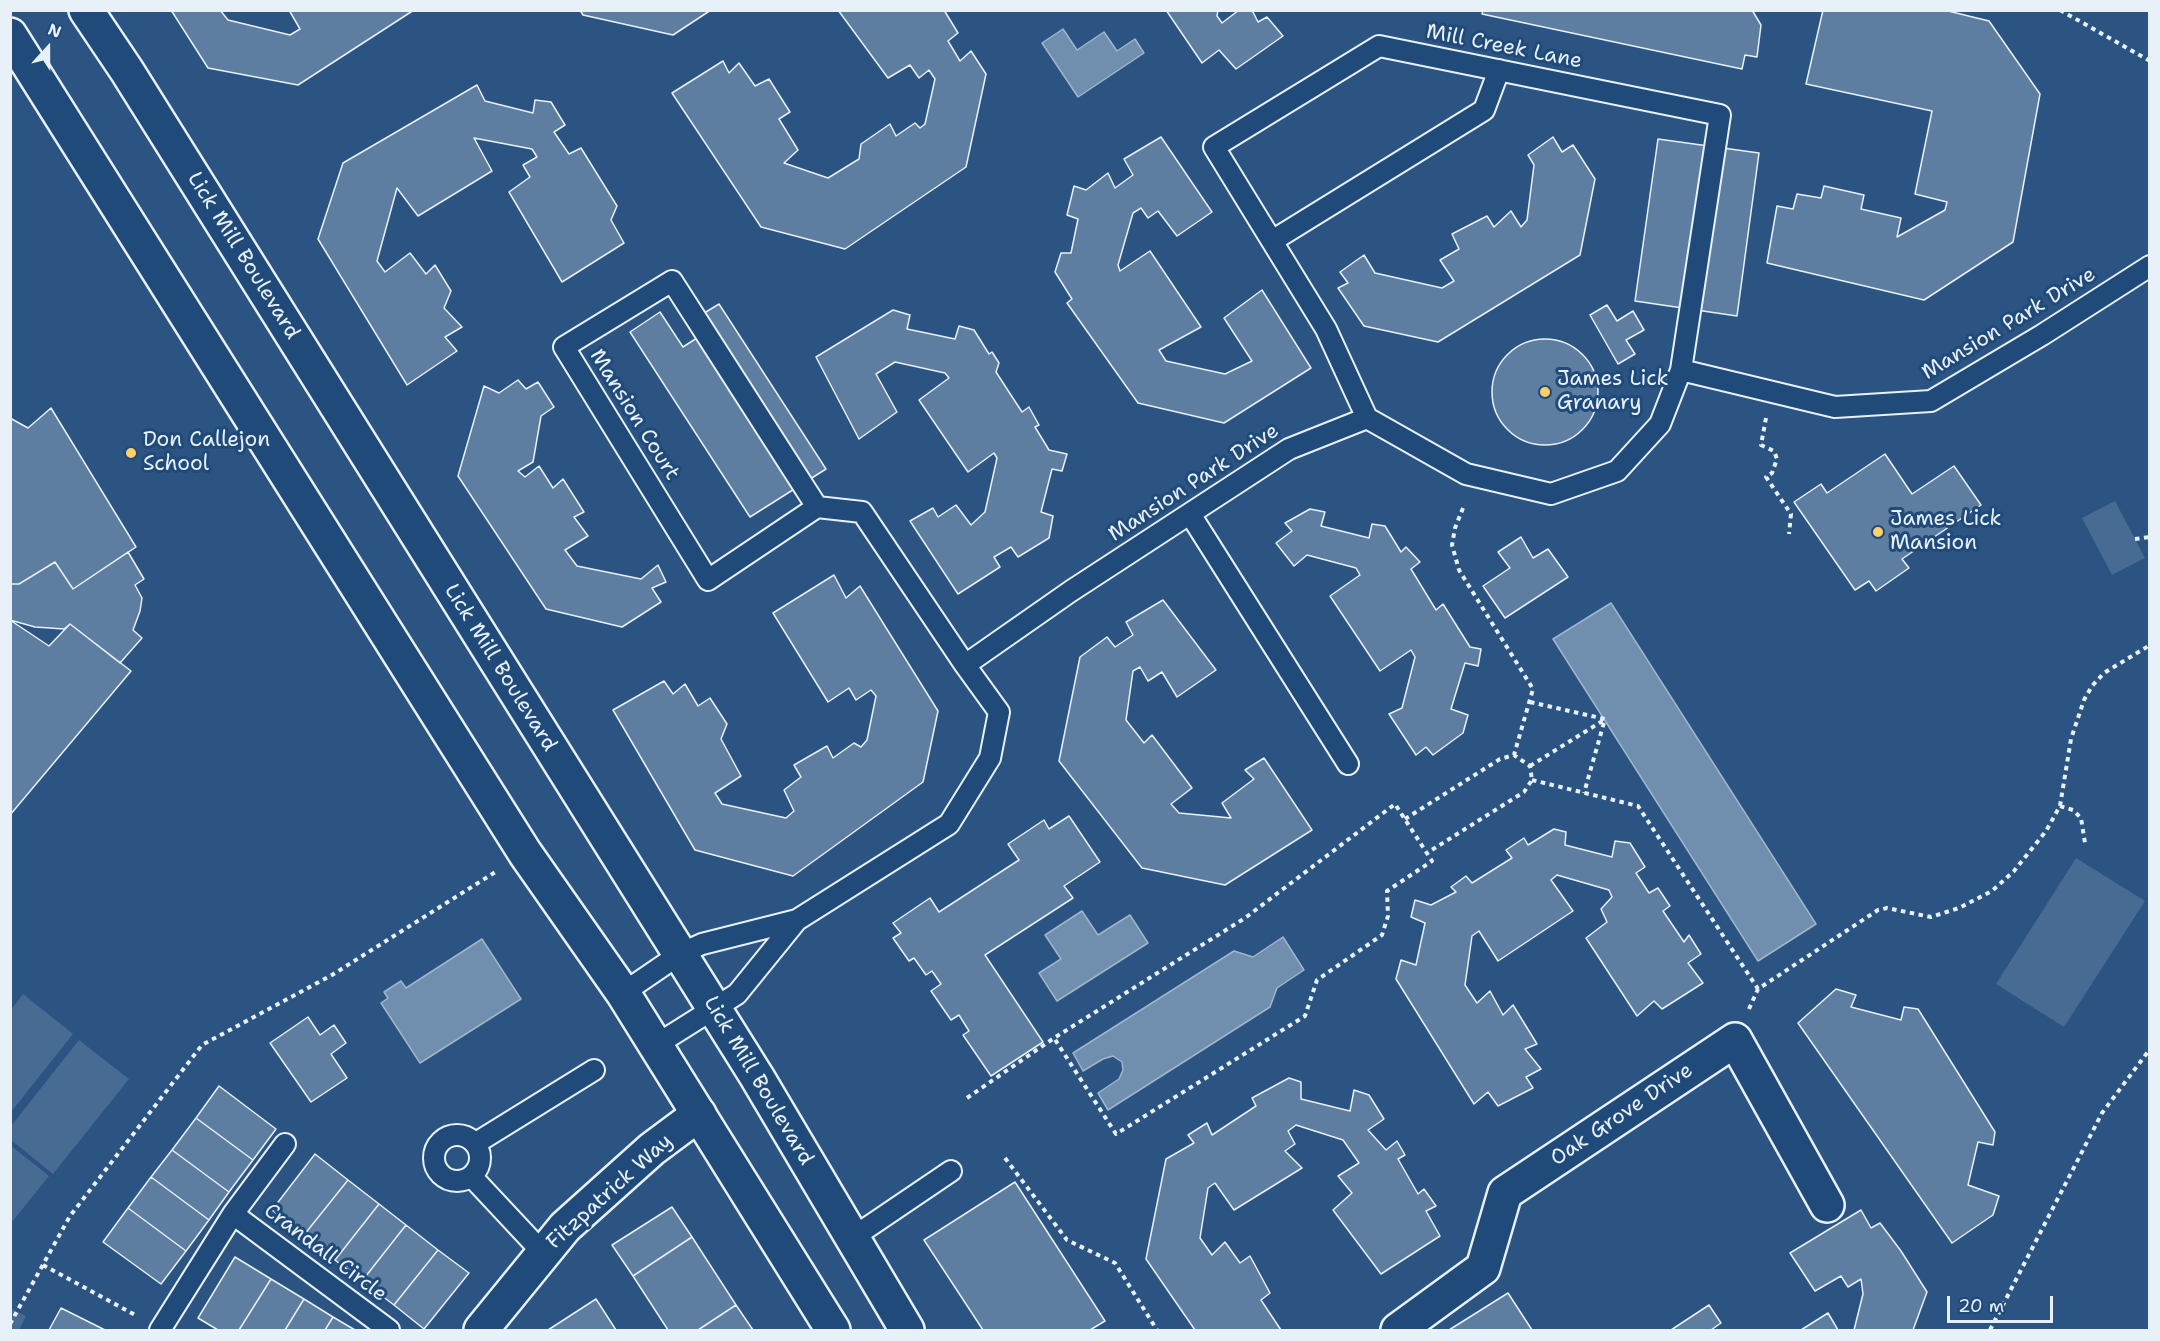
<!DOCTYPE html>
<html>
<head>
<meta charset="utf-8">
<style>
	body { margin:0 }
	#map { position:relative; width:2160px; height:1341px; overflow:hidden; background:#2b5482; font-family:"Shantell Sans",sans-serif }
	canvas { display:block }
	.frame { position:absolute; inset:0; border:12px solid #e8f1f8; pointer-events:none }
	.north { position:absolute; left:18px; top:18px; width:60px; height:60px; -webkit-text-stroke:4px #1f4a7a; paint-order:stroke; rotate:21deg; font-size:16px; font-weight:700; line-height:24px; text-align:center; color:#e8f1f8 }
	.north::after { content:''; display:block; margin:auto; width:21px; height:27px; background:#e8f1f8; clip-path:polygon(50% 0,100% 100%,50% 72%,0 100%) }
	.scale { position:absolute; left:1947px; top:1296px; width:106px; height:27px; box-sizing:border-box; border:3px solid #e8f1f8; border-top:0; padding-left:8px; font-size:18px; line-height:21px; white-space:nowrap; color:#e8f1f8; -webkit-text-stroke:4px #1f4a7a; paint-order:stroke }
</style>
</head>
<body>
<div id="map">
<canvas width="2160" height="1341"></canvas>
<div class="frame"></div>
<div class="north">N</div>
<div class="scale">20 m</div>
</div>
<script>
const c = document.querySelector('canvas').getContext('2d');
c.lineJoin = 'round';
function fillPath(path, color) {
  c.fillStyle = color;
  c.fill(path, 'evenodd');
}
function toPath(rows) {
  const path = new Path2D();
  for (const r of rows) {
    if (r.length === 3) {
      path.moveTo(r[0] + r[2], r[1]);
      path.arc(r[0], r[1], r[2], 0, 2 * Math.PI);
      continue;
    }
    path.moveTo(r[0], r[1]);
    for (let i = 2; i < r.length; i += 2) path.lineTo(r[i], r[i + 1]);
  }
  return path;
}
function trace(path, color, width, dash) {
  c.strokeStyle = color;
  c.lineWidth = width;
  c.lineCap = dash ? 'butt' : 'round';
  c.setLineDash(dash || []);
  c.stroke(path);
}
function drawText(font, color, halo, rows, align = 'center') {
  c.font = font + ' "Shantell Sans",sans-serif';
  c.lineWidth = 6;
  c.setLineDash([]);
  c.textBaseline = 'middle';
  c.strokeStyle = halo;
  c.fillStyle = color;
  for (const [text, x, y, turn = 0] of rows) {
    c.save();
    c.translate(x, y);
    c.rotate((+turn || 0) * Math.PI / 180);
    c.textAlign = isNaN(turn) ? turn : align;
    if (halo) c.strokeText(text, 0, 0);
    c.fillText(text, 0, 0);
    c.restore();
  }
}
fillPath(toPath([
	[2115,501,2145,558,2112,575,2082,518],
	[2076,858,2145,901,2064,1027,1996,984],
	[23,994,73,1034,11,1112,11,1010],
	[79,1040,129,1079,53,1174,11,1140,11,1126],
	[10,1145,49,1176,12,1222,10,1221],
	[10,1308,26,1316,19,1330,11,1330]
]), '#476b93');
const water = toPath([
	[1063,29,1077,50,1104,32,1117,51,1135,39,1144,53,1078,97,1042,43,1063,29],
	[1611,603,1816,924,1758,961,1553,639,1611,603],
	[1082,911,1098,935,1130,915,1148,943,1057,1001,1039,973,1061,959,1045,935,1082,911],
	[1283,937,1304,970,1277,988,1270,1007,1108,1110,1098,1093,1119,1079,1123,1070,1122,1062,1113,1056,1103,1059,1083,1071,1073,1053,1234,951,1253,957,1283,937],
	[482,939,521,999,420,1063,381,1003,388,998,384,992,401,981,406,988,482,939]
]);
fillPath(water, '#708ead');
trace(water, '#a0b6cb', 1.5);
const building = toPath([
	[171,10,220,10,228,20,290,35,300,29,289,10,414,10,298,85,208,68,171,10],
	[580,10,711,10,673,35,583,15,580,10],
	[838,10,944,10,958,33,948,41,960,61,971,51,986,74,966,167,845,249,761,227,672,93,723,61,729,73,739,63,755,86,769,79,790,112,779,119,798,150,784,163,828,178,859,159,861,144,890,124,896,136,915,123,920,128,925,124,935,79,929,70,919,78,910,65,888,78,838,10],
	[1166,10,1218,10,1217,16,1222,23,1239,10,1252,10,1258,22,1267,17,1283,36,1236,69,1219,50,1202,63,1166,10],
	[1483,10,1752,10,1761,25,1757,57,1745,55,1742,69,1482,14,1483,10],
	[1823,10,1944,10,1989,21,2040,94,2013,242,1924,300,1767,263,1777,206,1793,209,1797,194,1821,198,1824,186,1864,195,1861,209,1901,218,1897,237,1945,210,1947,202,1915,194,1932,111,1806,84,1823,10],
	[477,85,485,101,533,113,535,100,551,102,565,125,554,132,569,154,581,148,617,206,611,220,624,243,562,282,509,192,530,177,523,165,537,157,532,149,474,138,492,171,418,216,397,188,377,261,385,272,410,253,426,274,435,265,451,291,444,308,462,327,445,337,457,351,407,385,318,239,343,163,477,85],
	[1161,137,1212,212,1177,236,1158,211,1148,218,1141,208,1133,213,1118,265,1120,271,1150,251,1201,327,1159,350,1166,361,1225,374,1252,361,1224,318,1262,290,1311,368,1224,423,1138,403,1067,303,1072,299,1055,272,1061,253,1071,253,1078,219,1067,215,1074,186,1086,190,1108,173,1115,188,1133,175,1124,159,1161,137],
	[1553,137,1562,152,1573,145,1595,179,1580,255,1438,342,1364,326,1338,288,1348,283,1340,272,1364,255,1375,273,1442,288,1454,281,1440,260,1459,249,1452,234,1487,216,1494,227,1511,211,1521,227,1527,220,1534,165,1528,155,1553,137],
	[1658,139,1759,153,1737,316,1635,301,1658,139],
	[719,304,826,469,750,517,630,332,660,312,683,347,706,332,696,318,719,304],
	[1607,305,1617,321,1633,311,1644,330,1626,340,1635,354,1618,364,1590,315,1607,305],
	[893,310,910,315,907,329,955,339,959,326,974,330,989,354,992,352,999,363,996,372,1022,412,1029,407,1039,425,1035,427,1049,450,1067,454,1062,471,1052,469,1041,512,1053,516,1049,538,1018,557,1011,547,994,557,1000,567,958,594,910,521,933,508,938,517,956,505,971,525,985,512,997,458,994,453,968,472,919,400,949,378,945,373,895,362,876,374,897,412,859,439,816,357,893,310],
	[1545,392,53],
	[518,380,526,389,538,382,554,407,541,416,533,462,518,471,525,477,539,466,553,488,563,479,584,512,574,517,588,536,565,550,577,566,641,579,658,565,666,582,652,588,661,602,622,627,546,609,458,476,484,386,499,393,518,380],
	[51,408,136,547,73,589,55,562,19,584,10,584,10,418,28,428,51,408],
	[1885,454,1912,494,1954,466,1981,505,1902,559,1909,568,1876,591,1869,581,1855,590,1794,502,1821,484,1827,493,1885,454],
	[1310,509,1325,512,1321,526,1369,538,1372,524,1385,526,1401,552,1406,547,1420,562,1411,569,1436,610,1443,604,1470,647,1481,649,1478,666,1465,663,1451,709,1468,715,1463,733,1433,755,1426,747,1416,755,1389,714,1402,708,1415,657,1411,650,1380,671,1330,596,1360,575,1356,568,1307,555,1294,566,1276,543,1292,531,1285,523,1310,509],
	[1521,537,1533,558,1548,549,1568,577,1505,618,1483,586,1510,568,1498,552,1521,537],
	[128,552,144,579,135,585,142,598,140,611,133,630,142,638,120,663,70,624,64,629,35,627,10,620,10,584,19,584,55,562,73,589,128,552],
	[834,575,846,598,860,586,938,711,923,782,793,876,695,850,613,710,664,681,673,694,685,684,698,706,710,698,727,724,721,739,741,776,715,793,722,804,786,818,794,811,784,790,801,777,794,765,827,746,833,758,854,743,861,747,867,740,876,696,871,690,856,700,849,688,828,702,773,613,834,575],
	[1163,600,1216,670,1177,697,1162,672,1148,681,1140,667,1133,671,1126,720,1144,743,1152,735,1192,788,1171,804,1179,813,1231,818,1222,803,1254,779,1245,770,1264,758,1312,830,1225,885,1142,868,1059,761,1080,657,1107,637,1115,647,1133,635,1126,622,1163,600],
	[10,620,49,646,70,624,131,671,10,815,10,620],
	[1069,816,1100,862,1064,886,1073,898,985,955,1043,1042,991,1076,963,1035,969,1031,959,1015,951,1020,931,991,941,984,932,971,926,975,914,958,909,961,893,938,901,933,893,923,930,898,939,912,1019,860,1008,844,1044,820,1049,829,1069,816],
	[1554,829,1566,832,1565,845,1612,857,1615,841,1630,843,1645,867,1636,873,1649,893,1658,888,1670,906,1663,911,1684,942,1689,935,1701,954,1688,963,1703,983,1662,1009,1654,1001,1637,1016,1586,938,1607,922,1601,909,1612,897,1609,890,1557,875,1551,880,1573,911,1498,961,1479,931,1472,936,1465,985,1477,1003,1490,991,1503,1015,1513,1005,1537,1044,1525,1049,1541,1069,1526,1077,1533,1088,1498,1106,1488,1092,1474,1104,1396,979,1401,960,1416,965,1425,923,1411,917,1415,900,1431,905,1456,892,1451,887,1466,876,1472,883,1512,858,1506,850,1524,838,1528,845,1554,829],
	[1836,989,1856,995,1851,1007,1901,1020,1904,1007,1918,1009,1995,1132,1993,1145,1978,1142,1968,1185,1999,1196,1993,1215,1952,1243,1798,1023,1836,989],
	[308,1017,320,1035,334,1025,346,1043,331,1054,347,1078,311,1102,270,1043,308,1017],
	[1289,1078,1301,1082,1301,1099,1350,1111,1354,1090,1369,1095,1384,1119,1368,1130,1386,1150,1397,1141,1405,1155,1398,1159,1418,1194,1424,1189,1436,1206,1426,1211,1440,1236,1381,1274,1333,1210,1352,1193,1338,1176,1359,1163,1343,1140,1296,1125,1288,1131,1295,1144,1285,1151,1302,1168,1234,1210,1215,1183,1208,1188,1200,1238,1212,1255,1225,1242,1240,1263,1250,1256,1270,1293,1261,1300,1281,1330,1195,1330,1146,1259,1166,1159,1194,1143,1188,1135,1207,1123,1212,1135,1256,1106,1252,1098,1289,1078],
	[219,1086,276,1129,253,1160,196,1118,219,1086],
	[196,1118,253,1160,229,1192,172,1150,196,1118],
	[172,1150,229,1192,209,1220,151,1177,172,1150],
	[315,1154,348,1180,304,1235,272,1210,315,1154],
	[151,1177,209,1220,186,1251,128,1208,151,1177],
	[348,1180,379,1204,335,1260,304,1235,348,1180],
	[1015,1182,1105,1321,1090,1330,983,1330,924,1240,1015,1182],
	[379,1204,406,1225,362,1281,335,1260,379,1204],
	[672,1207,692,1237,633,1276,612,1245,672,1207],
	[128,1208,186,1251,161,1284,103,1242,128,1208],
	[1861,1210,1871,1228,1880,1223,1901,1251,1927,1292,1913,1330,1854,1330,1863,1294,1861,1279,1848,1287,1841,1276,1815,1291,1790,1253,1861,1210],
	[406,1225,438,1250,394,1305,362,1281,406,1225],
	[692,1237,736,1305,698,1330,668,1330,633,1276,692,1237],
	[438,1250,469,1273,424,1329,394,1305,438,1250],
	[235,1257,271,1279,239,1330,218,1330,198,1318,235,1257],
	[271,1279,304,1299,285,1330,239,1330,271,1279],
	[1508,1293,1532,1330,1449,1330,1508,1293],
	[304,1299,333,1317,325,1330,285,1330,304,1299],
	[596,1299,616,1330,548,1330,596,1299],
	[736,1305,753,1330,698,1330,736,1305],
	[1709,1305,1721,1323,1711,1330,1671,1330,1709,1305],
	[61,1308,105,1330,49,1330,61,1308],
	[1828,1313,1838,1330,1801,1330,1828,1313],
	[333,1317,355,1330,325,1330,333,1317]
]);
fillPath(building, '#5d7da1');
trace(building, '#e8f1f8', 1.5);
const service = toPath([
	[1272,241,1484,110,1499,70],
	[1367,418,1326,329,1214,147,1379,46,1720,115,1681,370],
	[817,507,672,281,564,347,708,580,817,507,862,512,965,665],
	[1190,514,1348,764],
	[623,993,680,954,702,944,797,920,949,824,990,758,999,712,965,665,1071,591,1289,449,1367,418,1466,474,1551,494,1617,471,1660,424,1681,370,1835,407,1931,401,2042,335,2150,266],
	[656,1045,737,994,797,920],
	[457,1158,23],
	[476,1143,594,1070],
	[472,1177,543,1253],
	[233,1214,389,1330],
	[852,1238,951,1171],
	[160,1330,233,1214,285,1144]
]);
const minor = toPath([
	[481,1330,565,1227,652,1149,699,1114],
	[1398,1330,1483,1268,1505,1193,1735,1040,1827,1205]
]);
const secondary = toPath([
	[86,10,127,71,757,1077,907,1330],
	[10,35,525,853,623,993,833,1330]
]);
trace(service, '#e8f1f8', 24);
trace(minor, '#e8f1f8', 38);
trace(secondary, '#e8f1f8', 38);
trace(toPath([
	[2060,10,2150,61],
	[1766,418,1761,445,1774,451,1777,459,1772,473,1766,477,1791,514,1789,534],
	[1463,508,1455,528,1452,545,1459,570,1533,689,1514,755],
	[2135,539,2150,537],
	[1530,702,1605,719,1584,793],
	[1530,766,1604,720],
	[1532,780,1638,806,1758,989],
	[2060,806,2073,810,2081,818,2085,843],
	[1405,819,1500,759,1514,755,1530,766,1532,780,1524,792,1427,853],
	[1749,1009,1758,989,1878,910,1887,908,1931,917,1959,908,1992,891,2014,871,2046,831,2060,806,2071,739,2084,700,2092,686,2104,673,2150,645],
	[967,1098,1054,1038,1245,918,1395,804,1432,861,1387,891,1388,916,1382,935,1317,980,1305,1016,1116,1134,1054,1038],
	[1005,1158,1067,1240,1115,1263,1157,1330],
	[43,1265,137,1316],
	[10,1324,70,1216,202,1045,332,975,497,871],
	[1990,1330,2102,1113,2150,1049]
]), '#e8f1f8', 4, [4.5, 4.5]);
trace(service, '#1f4a7a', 20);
trace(minor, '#1f4a7a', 33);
trace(secondary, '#1f4a7a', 33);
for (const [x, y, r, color] of [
	[1545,392,6,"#ffd166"],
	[131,453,6,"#ffd166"],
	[1878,532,6,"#ffd166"]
]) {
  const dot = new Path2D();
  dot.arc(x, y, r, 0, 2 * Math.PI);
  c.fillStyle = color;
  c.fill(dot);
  trace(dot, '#1f4a7a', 2);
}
drawText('21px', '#e8f1f8', '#1f4a7a', [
	["Mill Creek Lane",1504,47,11],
	["Lick Mill Boulevard",243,256,58],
	["Mansion Park Drive",2009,324,-31],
	["Mansion Court",634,415,58],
	["Mansion Park Drive",1194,483,-33],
	["Lick Mill Boulevard",500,668,58],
	["Lick Mill Boulevard",758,1081,59],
	["Oak Grove Drive",1622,1115,-34],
	["Fitzpatrick Way",610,1192,-42],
	["Crandall Circle",325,1253,37]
]);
drawText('21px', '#e8f1f8', '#1f4a7a', [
	["James Lick",1557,380],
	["Granary",1557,404],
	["Don Callejon",143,441],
	["School",143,465],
	["James Lick",1890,520],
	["Mansion",1890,544]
], 'left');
</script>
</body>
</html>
